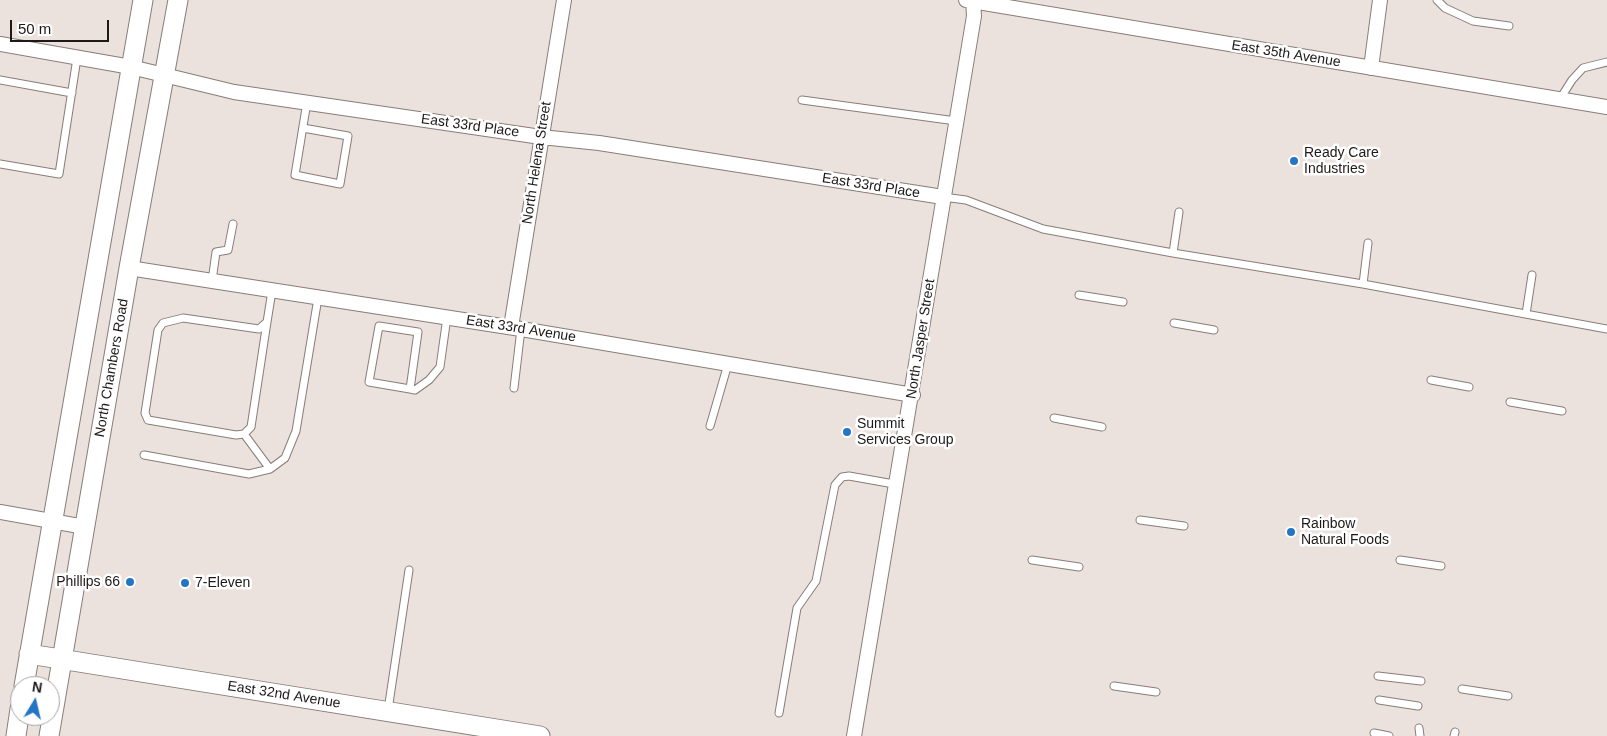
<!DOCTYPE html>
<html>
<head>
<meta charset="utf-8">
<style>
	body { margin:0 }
	#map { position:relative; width:1607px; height:736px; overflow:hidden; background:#ece2dd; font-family:Helvetica,sans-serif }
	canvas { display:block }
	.north { position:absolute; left:10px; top:676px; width:50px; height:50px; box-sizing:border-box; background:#fff; border:1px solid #a5a3a3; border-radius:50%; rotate:9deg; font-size:14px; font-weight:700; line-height:20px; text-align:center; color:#1d1918 }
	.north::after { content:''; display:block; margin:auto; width:18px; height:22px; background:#2475c4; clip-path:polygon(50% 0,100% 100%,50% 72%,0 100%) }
	.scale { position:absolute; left:10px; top:20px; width:99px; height:22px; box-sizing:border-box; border:2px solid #1d1918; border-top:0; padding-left:6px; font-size:15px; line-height:18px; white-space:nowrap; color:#1d1918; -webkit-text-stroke:4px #fff; paint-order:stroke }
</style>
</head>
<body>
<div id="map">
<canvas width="1607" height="736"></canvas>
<div class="north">N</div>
<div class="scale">50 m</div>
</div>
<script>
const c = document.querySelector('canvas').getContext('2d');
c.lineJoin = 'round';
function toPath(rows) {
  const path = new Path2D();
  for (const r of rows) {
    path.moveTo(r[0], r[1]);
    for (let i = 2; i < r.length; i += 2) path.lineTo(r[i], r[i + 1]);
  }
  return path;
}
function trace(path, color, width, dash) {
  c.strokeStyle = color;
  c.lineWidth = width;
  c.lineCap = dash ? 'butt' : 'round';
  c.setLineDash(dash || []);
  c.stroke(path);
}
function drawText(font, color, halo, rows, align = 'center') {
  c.font = font + ' Helvetica,sans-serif';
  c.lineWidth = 5;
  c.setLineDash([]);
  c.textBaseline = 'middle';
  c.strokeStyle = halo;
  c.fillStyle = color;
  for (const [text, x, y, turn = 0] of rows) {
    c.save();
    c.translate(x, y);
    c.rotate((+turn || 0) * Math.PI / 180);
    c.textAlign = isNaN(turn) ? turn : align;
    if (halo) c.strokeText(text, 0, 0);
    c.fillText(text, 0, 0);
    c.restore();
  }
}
const lane = toPath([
	[1437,0,1445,8,1473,21,1509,26],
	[0,80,72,93],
	[1560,99,1572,80,1583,68,1607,62],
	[802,100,956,121],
	[303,128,348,136,340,184,295,175,307,102],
	[0,164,59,174,77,58],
	[943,197,966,200,1043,229,1173,253,1363,284,1607,329],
	[1173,253,1179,212],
	[212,281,216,252,228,250,233,224],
	[1363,284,1368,243],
	[1079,295,1123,302],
	[1526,314,1532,275],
	[267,322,251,427,244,434,236,435,148,420,145,413,158,330,163,323,183,318,259,329,267,322,272,291],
	[1174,323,1214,330],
	[1431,380,1469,387],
	[514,388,521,329],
	[410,389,418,332,379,326,369,382,410,389,415,390,429,380,440,367,447,317],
	[1510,402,1562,411],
	[1054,418,1102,427],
	[710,426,728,364],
	[244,434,270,469],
	[144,455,249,474,270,469,285,458,296,431,318,298],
	[1140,520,1184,526],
	[1032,560,1079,567],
	[1400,560,1441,566],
	[1378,676,1421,681],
	[1114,686,1156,692],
	[1462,689,1508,696],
	[1379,700,1418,706],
	[388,710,409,570],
	[779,713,797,608,816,581,835,485,842,477,849,476,894,484],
	[1419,728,1420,736],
	[1374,733,1389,736],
	[1454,736,1455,732]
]);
const street = toPath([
	[966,0,1607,107],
	[0,44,131,67,234,92,541,137,599,143,943,197],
	[1371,68,1380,0],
	[129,268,521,329,913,395],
	[511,327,564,0],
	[0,512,85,527],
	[854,736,974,16,973,0]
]);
const secondary = toPath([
	[29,654,540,736],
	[24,686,143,0],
	[16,736,20,709],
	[49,736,129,268,178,0]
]);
trace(lane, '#877d79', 9);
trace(street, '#877d79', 16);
trace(secondary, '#877d79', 21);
trace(lane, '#fff', 7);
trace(street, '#fff', 14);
trace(secondary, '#fff', 19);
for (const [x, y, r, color] of [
	[1294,161,5,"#2475c4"],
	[847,432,5,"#2475c4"],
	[1291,532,5,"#2475c4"],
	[130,582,5,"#2475c4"],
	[185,583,5,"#2475c4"]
]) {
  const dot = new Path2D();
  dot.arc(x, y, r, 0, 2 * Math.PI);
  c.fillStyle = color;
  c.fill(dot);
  trace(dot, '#fff', 2);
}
drawText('14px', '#1d1918', '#fff', [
	["East 35th Avenue",1286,54,9],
	["East 33rd Place",470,126,8],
	["North Helena Street",537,163,-81],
	["East 33rd Place",871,186,9],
	["East 33rd Avenue",521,329,9],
	["North Jasper Street",921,339,-81],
	["North Chambers Road",112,368,-80],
	["East 32nd Avenue",284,695,9]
]);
drawText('14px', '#1d1918', '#fff', [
	["Ready Care",1304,153],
	["Industries",1304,169],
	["Summit",857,424],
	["Services Group",857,440],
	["Rainbow",1301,524],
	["Natural Foods",1301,540],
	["Phillips 66",120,582,"right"],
	["7-Eleven",195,583]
], 'left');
</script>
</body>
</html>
